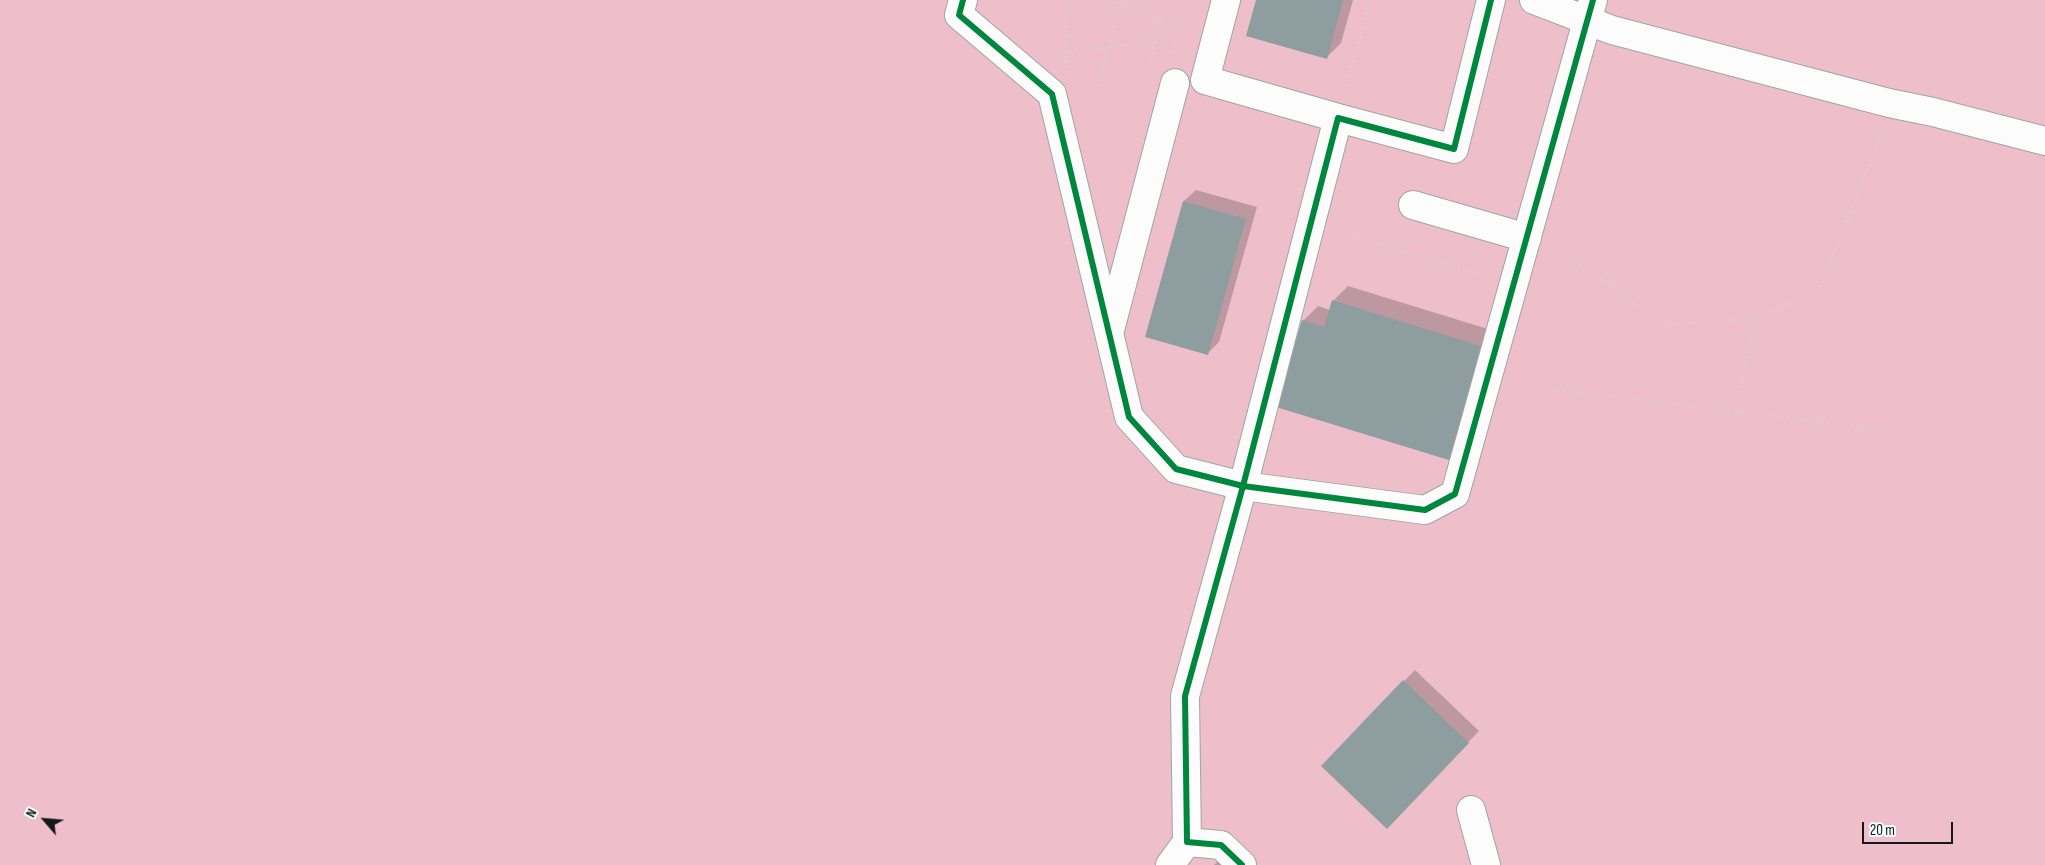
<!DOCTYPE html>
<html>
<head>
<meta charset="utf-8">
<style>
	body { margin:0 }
	#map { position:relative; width:2045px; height:865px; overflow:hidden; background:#e8eeef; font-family:"Sofia Sans Condensed",sans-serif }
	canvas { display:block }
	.north { position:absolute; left:20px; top:795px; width:50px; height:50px; -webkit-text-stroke:4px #f4fdff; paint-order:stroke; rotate:297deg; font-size:14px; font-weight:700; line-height:20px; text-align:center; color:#15191a }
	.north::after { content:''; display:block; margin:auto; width:18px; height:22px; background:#15191a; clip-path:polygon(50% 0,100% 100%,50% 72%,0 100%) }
	.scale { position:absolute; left:1862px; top:822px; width:91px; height:22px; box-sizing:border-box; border:2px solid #15191a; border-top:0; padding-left:6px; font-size:15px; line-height:18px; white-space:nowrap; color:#15191a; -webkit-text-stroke:4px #f4fdff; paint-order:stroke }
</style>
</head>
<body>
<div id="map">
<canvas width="2045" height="865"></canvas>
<div class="north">N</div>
<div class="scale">20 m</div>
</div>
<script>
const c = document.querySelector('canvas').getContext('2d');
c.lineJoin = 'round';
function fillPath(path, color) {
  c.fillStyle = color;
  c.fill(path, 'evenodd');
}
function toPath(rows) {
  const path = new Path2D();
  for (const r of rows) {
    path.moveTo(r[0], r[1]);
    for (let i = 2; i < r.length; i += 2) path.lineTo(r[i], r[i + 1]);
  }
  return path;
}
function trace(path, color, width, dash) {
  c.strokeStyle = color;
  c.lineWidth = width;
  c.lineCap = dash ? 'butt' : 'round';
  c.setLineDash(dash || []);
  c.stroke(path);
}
fillPath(toPath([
	[0,0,2045,0,2045,865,0,865]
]), '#eebfca');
fillPath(toPath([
	[1257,0,1353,0,1341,43,1326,58],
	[1196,190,1257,207,1219,342,1207,354,1184,201],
	[1348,286,1501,333,1466,445,1303,321,1318,306,1330,310,1333,301],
	[1415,670,1479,731,1398,816,1404,681],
	[1220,859,1255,865,1214,865]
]), '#0003');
fillPath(toPath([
	[1256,0,1343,0,1327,59,1246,36],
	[1183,201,1246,219,1208,355,1145,337],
	[1332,300,1487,348,1452,461,1276,407,1302,320,1324,327],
	[1403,680,1469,743,1387,829,1321,766]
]), '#8e9da0');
const minor = toPath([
	[963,0,959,15,1052,94,1129,417,1176,469,1243,486,1185,696,1187,842,1221,845,1242,865],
	[1226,0,1205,80,1338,118],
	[1491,0,1454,149,1338,118,1243,486,1425,510,1455,494,1593,0],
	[1534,0,1612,30,1889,103,1933,112,2045,141],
	[1413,205,1527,238],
	[1110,330,1175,83],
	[1471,810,1486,865],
	[1170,865,1187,842]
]);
trace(minor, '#a0a4a5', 30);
trace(toPath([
	[1107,0,1189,28],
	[1066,51,1174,40,1174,54],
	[1067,67,1065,7,1068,0],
	[1148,68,1166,0],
	[1096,90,1121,0],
	[1345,91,1370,0],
	[1339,232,1487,277],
	[1553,252,1620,289,1658,325,1754,319],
	[1514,392,1560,390,1890,430],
	[1736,412,1754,319,1819,291,1882,132]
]), '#d2d4d4', 3, [1, 4]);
trace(minor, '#fcfcfd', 28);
trace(toPath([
	[963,0,959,15,1052,94,1129,417,1176,469,1243,486,1185,696,1187,842,1221,845,1242,865],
	[1491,0,1454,149,1338,118,1243,486,1425,510,1455,494,1593,0]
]), '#00873e', 6);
</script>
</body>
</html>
